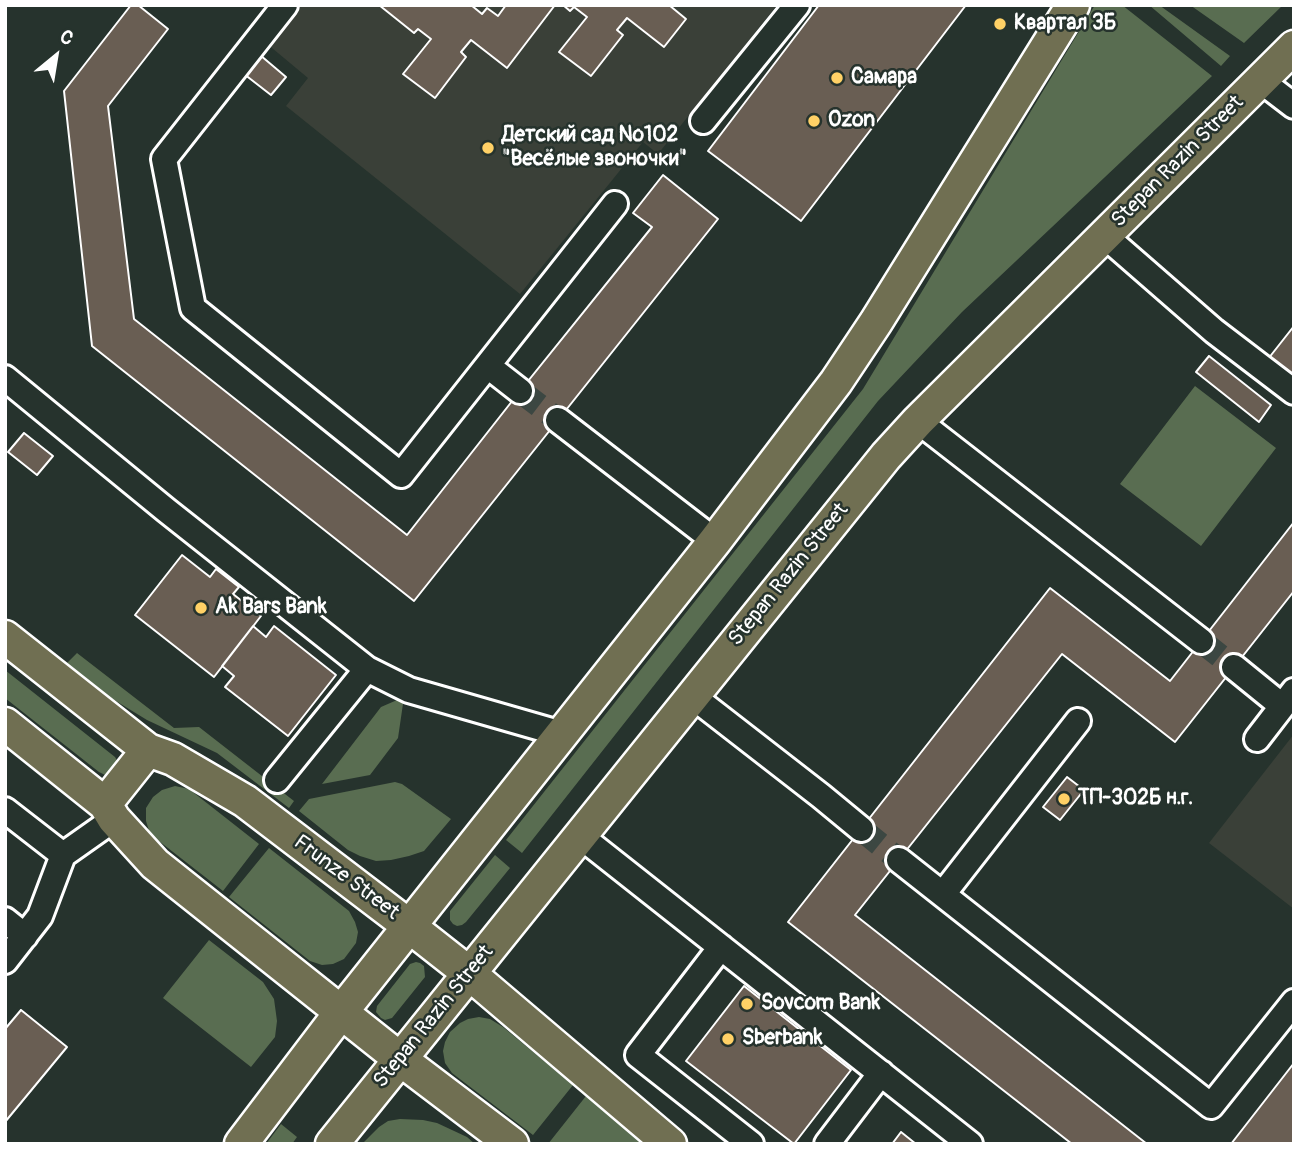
<!DOCTYPE html>
<html>
<head>
<meta charset="utf-8">
<style>
	body { margin:0 }
	#map { position:relative; width:1299px; height:1149px; overflow:hidden; background:#26332d; font-family:Pangolin,sans-serif }
	canvas { display:block }
	.frame { position:absolute; inset:0; border:7px solid #fff; pointer-events:none }
	.north { position:absolute; left:21px; top:21px; width:70px; height:70px; -webkit-text-stroke:5px #26332d; paint-order:stroke; rotate:30deg; font-size:19px; font-weight:700; line-height:28px; text-align:center; color:#fff }
	.north::after { content:''; display:block; margin:auto; width:24px; height:32px; background:#fff; clip-path:polygon(50% 0,100% 100%,50% 72%,0 100%) }
</style>
</head>
<body>
<div id="map">
<canvas width="1299" height="1149"></canvas>
<div class="frame"></div>
<div class="north">С</div>
</div>
<script>
const c = document.querySelector('canvas').getContext('2d');
c.lineJoin = 'round';
function fillPath(path, color) {
  c.fillStyle = color;
  c.fill(path, 'evenodd');
}
function toPath(rows) {
  const path = new Path2D();
  for (const r of rows) {
    path.moveTo(r[0], r[1]);
    for (let i = 2; i < r.length; i += 2) path.lineTo(r[i], r[i + 1]);
  }
  return path;
}
function trace(path, color, width, dash) {
  c.strokeStyle = color;
  c.lineWidth = width;
  c.lineCap = dash ? 'butt' : 'round';
  c.setLineDash(dash || []);
  c.stroke(path);
}
function drawText(font, color, halo, rows, align = 'center') {
  c.font = font + ' Pangolin,sans-serif';
  c.lineWidth = 5;
  c.setLineDash([]);
  c.textBaseline = 'middle';
  c.strokeStyle = halo;
  c.fillStyle = color;
  for (const [text, x, y, turn = 0] of rows) {
    c.save();
    c.translate(x, y);
    c.rotate((+turn || 0) * Math.PI / 180);
    c.textAlign = isNaN(turn) ? turn : align;
    if (halo) c.strokeText(text, 0, 0);
    c.fillText(text, 0, 0);
    c.restore();
  }
}
fillPath(toPath([
	[297,5,777,5,658,154,643,142,520,294,286,106,308,78,266,43],
	[1294,734,1294,909,1209,843]
]), '#3a4038');
fillPath(toPath([
	[1095,5,1122,5,1212,76,962,312,878,401,522,853,506,840,863,389],
	[1149,5,1159,5,1230,56,1221,66],
	[1190,5,1283,5,1244,43],
	[1195,386,1276,448,1201,546,1120,484],
	[77,653,174,728,199,727,294,801,289,808,217,753,147,720,111,698,67,663],
	[5,670,115,757,119,764,113,775,107,776,99,772,5,698],
	[404,697,398,738,370,775,322,784,381,707],
	[395,782,402,784,451,819,424,851,409,856,391,860,376,861,360,856,348,850,299,811,309,799],
	[175,786,189,789,259,844,223,891,150,834,146,821,146,808,153,797,162,790],
	[269,848,349,911,355,922,358,932,356,943,344,959,333,964,322,965,310,961,229,897],
	[495,855,510,868,466,922,462,925,457,926,453,924,450,920,450,911],
	[209,940,263,982,274,999,277,1021,275,1037,251,1067,163,998],
	[416,962,420,963,424,966,425,977,392,1018,385,1020,381,1018,376,1012,377,1006,410,964],
	[479,1017,490,1019,503,1027,573,1085,533,1135,452,1073,445,1063,443,1051,445,1042,450,1032,460,1023,468,1019],
	[586,1096,640,1138,644,1144,548,1144],
	[400,1119,423,1120,437,1123,467,1137,475,1144,362,1144,379,1127,388,1121],
	[281,1124,297,1137,292,1144,266,1144]
]), '#596d51');
const building = toPath([
	[131,5,138,5,168,29,108,106,134,319,407,535,520,391,652,227,633,213,663,175,718,219,414,601,92,346,64,91,131,5],
	[379,5,471,5,482,14,487,8,498,16,506,5,555,5,507,68,471,40,461,52,466,57,435,98,403,74,431,39,418,29,414,33,379,5],
	[563,5,669,5,686,19,664,47,627,18,617,30,623,35,591,76,559,52,587,17,574,7,570,11,563,5],
	[819,5,966,5,801,221,708,151,819,5],
	[260,55,286,77,271,95,244,74,260,55],
	[1294,326,1294,379,1268,359,1294,326],
	[1209,356,1271,405,1259,422,1196,372,1209,356],
	[24,433,53,456,37,475,8,452,24,433],
	[1294,522,1294,591,1175,742,1062,654,855,915,1147,1144,1072,1144,788,922,1050,588,1170,681,1294,522],
	[182,555,210,577,216,569,239,587,233,594,261,616,214,677,135,615,182,555],
	[253,626,266,637,274,626,336,675,288,736,225,687,234,676,222,666,253,626],
	[1067,777,1084,790,1060,820,1043,807,1067,777],
	[744,986,851,1070,794,1144,686,1061,744,986],
	[21,1010,67,1047,5,1122,5,1029,21,1010],
	[1294,1063,1294,1144,1231,1144,1294,1063],
	[901,1132,916,1144,892,1144,901,1132]
]);
fillPath(building, '#695e53');
trace(building, '#fff', 2);
trace(toPath([
	[520,391,558,420],
	[1201,641,1234,667],
	[861,829,899,860]
]), '#3c4742', 24, [24, 12]);
const minor = toPath([
	[285,5,164,159,193,308,401,475,615,204],
	[1260,80,1294,106],
	[703,121,797,5],
	[1105,236,1214,331,1294,392],
	[488,366,520,391],
	[5,378,166,510,367,669,409,690,562,734],
	[558,420,715,541],
	[918,421,1201,641],
	[1234,667,1282,706],
	[691,695,821,796,861,829],
	[1257,739,1294,691],
	[277,780,367,669],
	[5,810,63,855],
	[579,835,970,1144],
	[899,860,1211,1106,1294,1002],
	[943,894,1078,721],
	[5,920,25,936],
	[721,947,638,1055,751,1144],
	[5,961,40,916,63,855,114,819],
	[827,1144,881,1073]
]);
const major = toPath([
	[5,637,148,750,173,759,245,801,409,926,470,974,670,1144],
	[5,724,105,804,114,819,155,864,400,1059,512,1144],
	[105,804,148,750],
	[241,1144,342,1011,715,541,836,382,876,322,1073,5],
	[332,1144,886,456,918,421,1294,47]
]);
trace(minor, '#fff', 30);
trace(major, '#fff', 37);
trace(minor, '#26332d', 24);
trace(major, '#706f52', 32);
for (const [x, y, r, color] of [
	[1000,24,7,"#ffd166"],
	[837,78,7,"#ffd166"],
	[814,121,7,"#ffd166"],
	[488,148,7,"#ffd166"],
	[201,608,7,"#ffd166"],
	[1064,799,7,"#ffd166"],
	[747,1004,7,"#ffd166"],
	[728,1039,7,"#ffd166"]
]) {
  const dot = new Path2D();
  dot.arc(x, y, r, 0, 2 * Math.PI);
  c.fillStyle = color;
  c.fill(dot);
  trace(dot, '#26332d', 2.5);
}
drawText('bold 21px', '#fff', '#26332d', [
	["Квартал 3Б",1014,24],
	["Самара",851,78],
	["Ozon",828,121],
	["Детский сад №102",502,136],
	["\"Весёлые звоночки\"",502,160],
	["Ak Bars Bank",215,608],
	["ТП-302Б н.г.",1078,799],
	["Sovcom Bank",761,1004],
	["Sberbank",742,1039]
], 'left');
drawText('21px', '#fff', '#26332d', [
	["Stepan Razin Street",1178,162,-45],
	["Stepan Razin Street",789,575,-51],
	["Frunze Street",346,878,37],
	["Stepan Razin Street",434,1017,-51]
]);
</script>
</body>
</html>
